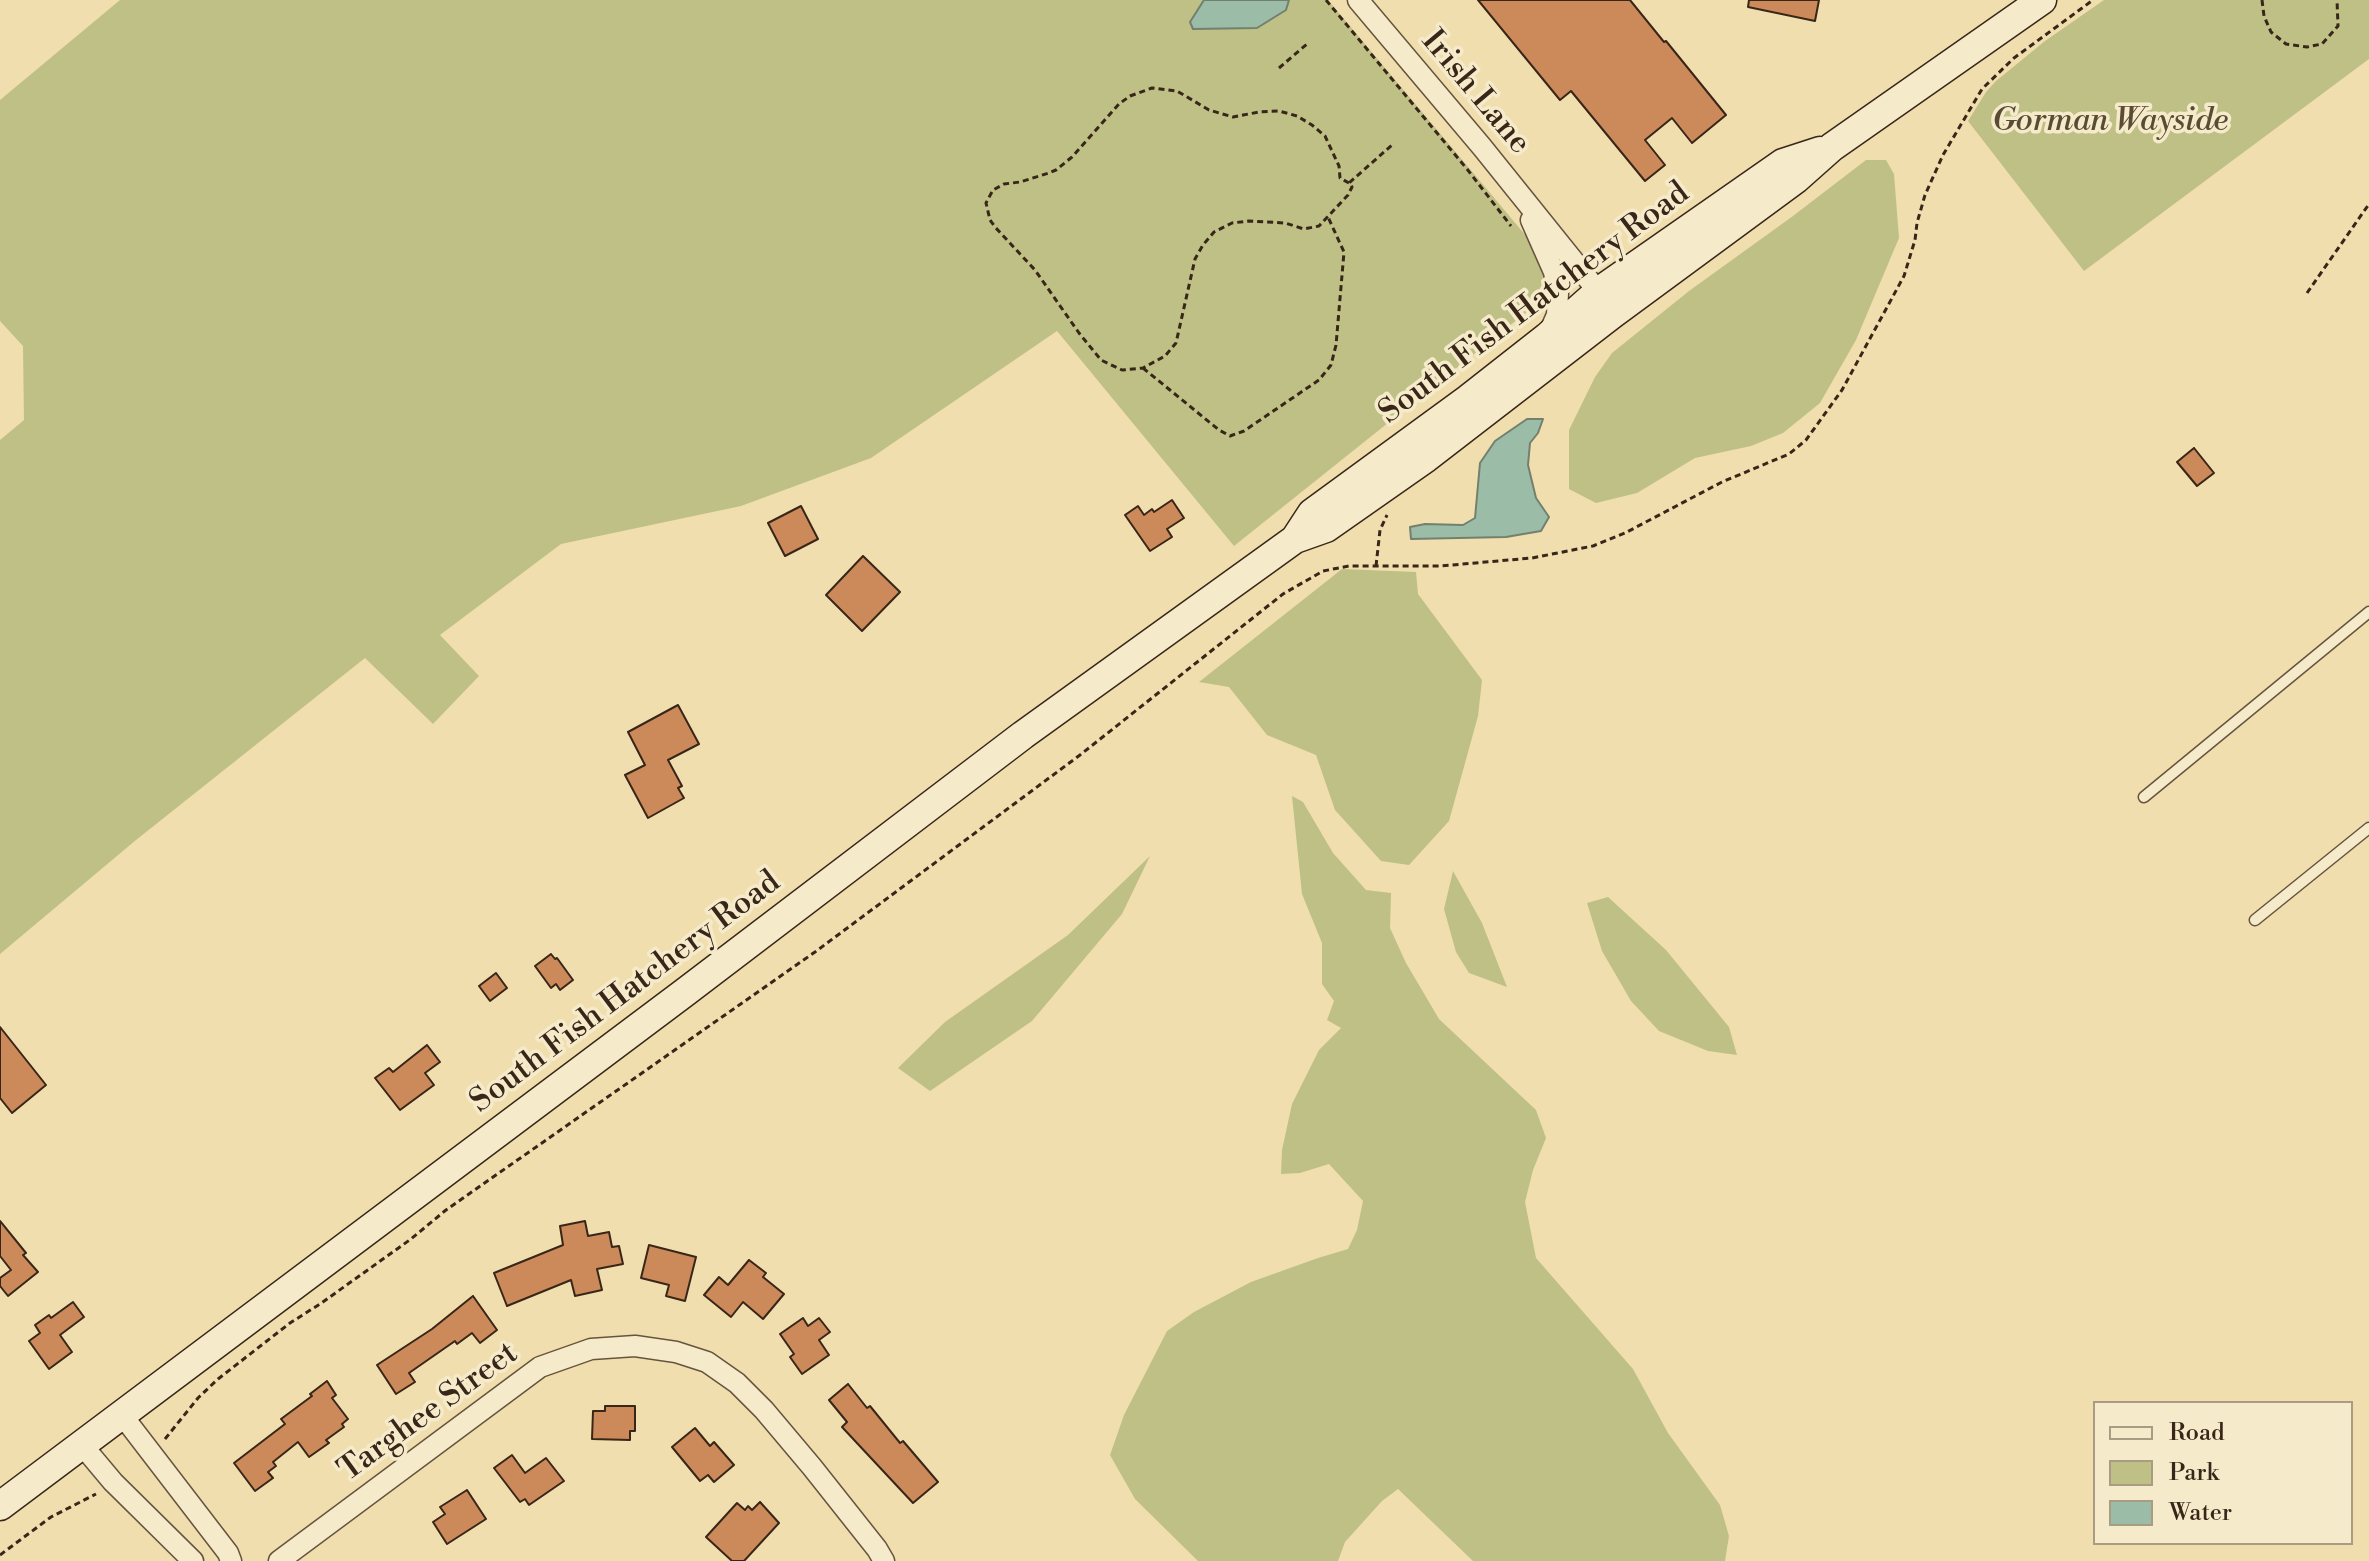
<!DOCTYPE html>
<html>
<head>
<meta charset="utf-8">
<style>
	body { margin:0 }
	#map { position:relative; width:2369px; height:1561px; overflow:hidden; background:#f0deae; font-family:"Libre Bodoni",serif }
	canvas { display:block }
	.legend { position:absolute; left:2093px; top:1401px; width:260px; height:144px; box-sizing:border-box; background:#f5eaca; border:2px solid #a99c83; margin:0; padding:10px 14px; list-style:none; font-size:24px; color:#382619 }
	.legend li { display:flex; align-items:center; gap:16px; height:40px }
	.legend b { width:40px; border:2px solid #a99c83 }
</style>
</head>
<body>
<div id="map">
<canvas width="2369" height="1561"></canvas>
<ul class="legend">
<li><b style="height:10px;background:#f5eaca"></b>Road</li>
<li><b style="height:22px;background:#bec086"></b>Park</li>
<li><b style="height:22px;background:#9bbca7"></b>Water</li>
</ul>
</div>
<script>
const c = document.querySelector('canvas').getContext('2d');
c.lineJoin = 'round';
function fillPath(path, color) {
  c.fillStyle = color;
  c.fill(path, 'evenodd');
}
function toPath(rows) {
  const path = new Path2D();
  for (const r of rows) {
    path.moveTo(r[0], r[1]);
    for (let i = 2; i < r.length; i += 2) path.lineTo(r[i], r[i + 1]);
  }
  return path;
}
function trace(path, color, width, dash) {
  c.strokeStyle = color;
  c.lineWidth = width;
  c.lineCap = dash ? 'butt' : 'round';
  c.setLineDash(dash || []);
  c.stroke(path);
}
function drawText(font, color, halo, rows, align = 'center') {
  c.font = font + ' "Libre Bodoni",serif';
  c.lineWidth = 7;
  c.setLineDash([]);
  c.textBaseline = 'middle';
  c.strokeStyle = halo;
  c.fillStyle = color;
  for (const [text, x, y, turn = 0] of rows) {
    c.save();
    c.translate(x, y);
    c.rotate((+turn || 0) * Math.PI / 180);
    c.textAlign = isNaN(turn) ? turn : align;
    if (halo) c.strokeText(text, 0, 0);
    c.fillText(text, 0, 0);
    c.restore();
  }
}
fillPath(toPath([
	[120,0,1328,0,1532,243,1545,273,1548,295,1234,546,1057,331,871,458,741,506,561,544,440,635,479,676,433,724,365,658,136,840,0,954,0,440,24,420,23,346,0,321,0,100],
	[2104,0,2369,0,2369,59,2084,271,1968,121,1986,92,1996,81,2045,41],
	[1866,160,1886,160,1894,174,1899,238,1856,340,1820,403,1783,433,1751,446,1695,458,1637,493,1596,503,1569,489,1569,430,1595,377,1612,353,1689,291,1793,216],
	[1342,569,1416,572,1418,594,1482,680,1478,716,1449,821,1409,865,1381,861,1335,810,1316,755,1267,735,1229,687,1199,682],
	[1292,796,1303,802,1333,853,1366,890,1391,893,1390,928,1406,963,1439,1019,1536,1110,1546,1138,1533,1170,1525,1202,1536,1258,1633,1369,1668,1433,1720,1505,1729,1536,1725,1561,1473,1561,1398,1489,1382,1501,1345,1542,1338,1561,1198,1561,1135,1499,1110,1455,1124,1415,1167,1331,1194,1312,1251,1282,1318,1258,1348,1249,1357,1230,1363,1201,1329,1164,1300,1173,1281,1174,1282,1150,1292,1104,1319,1050,1341,1028,1327,1020,1334,1001,1322,984,1322,943,1302,894],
	[1150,856,1122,914,1032,1021,930,1091,898,1068,945,1022,1068,935],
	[1453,871,1482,923,1507,987,1469,973,1456,952,1444,909],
	[1608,897,1666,950,1729,1027,1737,1055,1708,1051,1659,1031,1631,1001,1602,951,1587,903]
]), '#bec086');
const water = toPath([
	[1204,0,1289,0,1286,10,1257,28,1193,29,1190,22,1204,0],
	[1527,419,1543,419,1538,433,1530,443,1528,465,1536,498,1549,517,1541,531,1506,537,1411,539,1410,527,1425,524,1463,525,1475,518,1480,463,1495,441,1527,419]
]);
fillPath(water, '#9bbca7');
trace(water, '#73806e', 2);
const building = toPath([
	[1478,0,1630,0,1664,42,1666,41,1726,115,1692,143,1672,118,1645,140,1665,165,1645,181,1571,91,1560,100,1478,0],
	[1749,0,1819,0,1815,21,1748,7,1749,0],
	[2194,448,2214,473,2197,486,2177,462,2194,448],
	[1172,500,1184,518,1167,529,1172,537,1150,551,1125,515,1138,506,1144,515,1152,509,1154,512,1172,500],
	[801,506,818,539,785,556,768,523,801,506],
	[863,556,900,592,862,631,826,595,863,556],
	[678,705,699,744,668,760,682,786,678,788,684,798,648,818,625,775,645,765,628,732,678,705],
	[551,954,555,959,557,958,573,980,560,990,556,984,551,988,535,966,551,954],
	[496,973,507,988,490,1001,479,986,496,973],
	[0,1027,46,1085,12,1113,0,1098,0,1027],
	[427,1045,440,1062,425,1073,434,1085,400,1110,375,1078,389,1068,393,1072,427,1045],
	[0,1221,26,1253,23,1255,38,1272,8,1296,0,1286,0,1278,11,1270,0,1256,0,1221],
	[585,1221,588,1236,609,1232,612,1247,619,1246,623,1264,597,1269,602,1290,575,1296,571,1280,507,1306,494,1273,563,1245,560,1226,585,1221],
	[649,1245,696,1257,685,1301,666,1296,669,1285,641,1278,649,1245],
	[749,1260,766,1273,763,1277,784,1294,763,1319,743,1302,731,1317,704,1295,719,1277,728,1285,749,1260],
	[473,1296,497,1330,480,1343,472,1333,457,1344,455,1341,409,1373,415,1382,396,1394,377,1365,432,1329,473,1296],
	[73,1302,84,1317,60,1335,72,1352,49,1369,29,1341,40,1333,35,1325,49,1315,51,1318,73,1302],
	[803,1318,808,1326,819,1318,830,1332,819,1340,829,1355,802,1374,790,1357,794,1354,780,1334,803,1318],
	[327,1381,336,1395,332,1398,348,1419,342,1424,344,1427,326,1440,329,1443,309,1457,298,1442,273,1462,276,1466,268,1472,273,1478,255,1491,234,1463,285,1424,281,1419,312,1396,310,1394,327,1381],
	[848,1384,867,1408,870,1406,900,1443,903,1441,938,1482,913,1503,842,1427,847,1422,829,1400,848,1384],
	[605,1406,635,1406,635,1431,630,1431,630,1440,592,1439,593,1411,605,1411,605,1406],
	[695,1428,710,1446,714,1442,734,1465,714,1482,708,1475,700,1481,672,1447,695,1428],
	[512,1455,525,1473,546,1458,564,1481,529,1505,525,1499,520,1502,494,1468,512,1455],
	[467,1490,486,1519,447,1544,433,1522,445,1514,440,1507,467,1490],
	[760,1502,779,1523,744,1561,732,1561,706,1537,737,1503,745,1510,748,1506,752,1510,760,1502]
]);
fillPath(building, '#cc895a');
trace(building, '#382619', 2);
const service = toPath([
	[2144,797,2369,612],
	[2255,920,2369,828]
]);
const minor = toPath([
	[1358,0,1482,147,1605,300],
	[1531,220,1554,272,1558,293,1557,315,1549,333],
	[122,1415,228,1553,231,1561],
	[82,1445,113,1482,193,1561],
	[279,1561,540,1367,591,1349,635,1346,676,1352,707,1362,737,1383,764,1410,812,1467,877,1549,884,1561]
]);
const secondary = toPath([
	[1295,539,1312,513,1468,399,1547,337,1598,292,1783,163,1820,151],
	[0,1506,684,993,1023,735,1295,539,1326,528,1426,458,1614,313,1796,179,1832,147,2042,0]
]);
trace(service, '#66543e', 13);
trace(minor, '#66543e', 23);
trace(secondary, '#382619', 31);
trace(toPath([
	[1326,0,1467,169,1511,226],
	[2262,0,2264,16,2271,32,2286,44,2307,47,2322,44,2338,26,2337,0],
	[1279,68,1307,44],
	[1349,183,1340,178,1339,166,1325,136,1312,125,1297,116,1279,111,1259,112,1233,117,1209,110,1177,91,1152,88,1130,96,1119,104,1072,157,1056,170,1049,173,1020,182,1004,184,993,190,986,203,990,220,995,227,1035,270,1079,333,1101,360,1122,370,1143,368,1165,356,1176,343,1195,259,1203,245,1214,232,1232,223,1249,221,1285,223,1304,229,1319,226,1348,195,1352,187,1349,183,1392,145],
	[2307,293,2369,204],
	[1143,368,1219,430,1230,436,1244,431,1319,380,1331,365,1336,345,1344,252,1328,217],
	[1376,566,1380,530,1387,515],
	[165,1439,198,1398,218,1379,290,1323,320,1304,411,1239,446,1210,815,952,1080,755,1283,594,1323,571,1349,566,1441,566,1532,558,1593,546,1625,533,1722,482,1789,454,1806,440,1842,390,1904,276,1915,240,1917,223,1925,195,1943,155,1982,89,2014,58,2093,0],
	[0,1555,51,1517,96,1494]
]), '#382619', 3, [6, 4]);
trace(service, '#f5eaca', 10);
trace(minor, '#f5eaca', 20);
trace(secondary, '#f5eaca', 28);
drawText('32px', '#382619', '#f5eaca', [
	["Irish Lane",1475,93,50],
	["South Fish Hatchery Road",1535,304,-37],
	["South Fish Hatchery Road",626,993,-37],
	["Targhee Street",429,1413,-36]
]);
drawText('italic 32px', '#5a4c34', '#f5eaca', [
	["Gorman Wayside",2110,122]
]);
</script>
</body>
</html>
